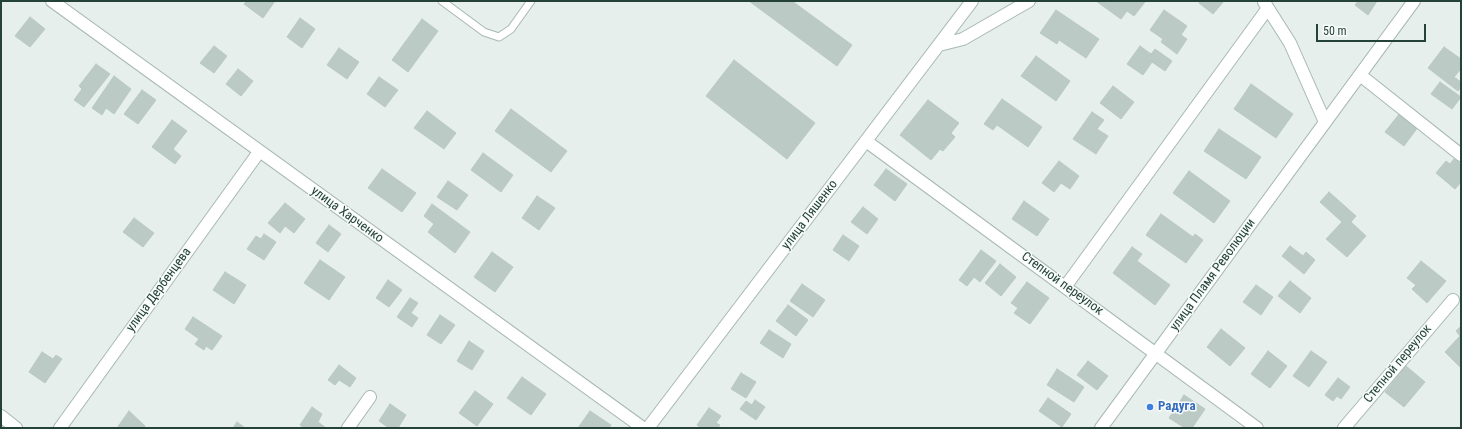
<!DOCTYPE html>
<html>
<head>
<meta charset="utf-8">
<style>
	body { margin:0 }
	#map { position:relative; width:1462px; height:429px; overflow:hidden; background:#e6efeb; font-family:"Roboto Condensed",sans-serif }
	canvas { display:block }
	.frame { position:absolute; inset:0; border:2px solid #24423a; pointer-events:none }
	.scale { position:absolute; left:1316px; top:24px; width:110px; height:18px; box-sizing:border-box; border:2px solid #24423a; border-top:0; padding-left:5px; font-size:12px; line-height:14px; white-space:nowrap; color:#24423a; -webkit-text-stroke:3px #f7fbf9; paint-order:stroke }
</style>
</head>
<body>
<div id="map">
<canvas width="1462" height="429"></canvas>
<div class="frame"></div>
<div class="scale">50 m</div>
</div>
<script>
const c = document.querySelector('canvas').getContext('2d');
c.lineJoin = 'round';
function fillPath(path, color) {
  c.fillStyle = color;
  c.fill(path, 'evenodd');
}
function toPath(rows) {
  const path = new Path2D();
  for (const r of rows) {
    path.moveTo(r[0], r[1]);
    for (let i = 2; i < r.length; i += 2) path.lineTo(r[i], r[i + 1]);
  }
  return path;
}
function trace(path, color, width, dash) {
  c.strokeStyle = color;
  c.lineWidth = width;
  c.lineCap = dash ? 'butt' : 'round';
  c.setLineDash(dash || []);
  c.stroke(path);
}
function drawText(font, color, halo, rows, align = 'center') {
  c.font = font + ' "Roboto Condensed",sans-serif';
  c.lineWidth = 3;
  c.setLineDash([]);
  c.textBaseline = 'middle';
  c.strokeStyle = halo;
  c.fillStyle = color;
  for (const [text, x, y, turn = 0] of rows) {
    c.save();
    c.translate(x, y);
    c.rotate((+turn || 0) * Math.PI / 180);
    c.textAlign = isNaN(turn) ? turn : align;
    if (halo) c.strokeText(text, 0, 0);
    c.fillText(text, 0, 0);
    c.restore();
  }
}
const building = toPath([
	[247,1,275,1,263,18,244,4,247,1],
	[749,1,792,1,852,45,837,66,749,1],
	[1096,1,1144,1,1145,2,1134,16,1127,11,1121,19,1096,1],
	[1200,1,1224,1,1213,14,1199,3,1200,1],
	[1358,1,1377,1,1368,15,1355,5,1358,1],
	[1056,10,1099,39,1086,58,1059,40,1057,44,1040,33,1056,10],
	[1164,10,1187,26,1181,35,1187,39,1177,54,1161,42,1163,39,1150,30,1164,10],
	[30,17,45,29,30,47,15,36,30,17],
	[300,18,315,29,302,48,287,37,300,18],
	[422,19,438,31,408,72,392,60,422,19],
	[214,46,227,56,214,73,200,63,214,46],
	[1140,46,1151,54,1155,49,1172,61,1165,71,1152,62,1143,75,1127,64,1140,46],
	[1444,47,1461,59,1461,69,1454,77,1461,82,1461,87,1458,91,1428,68,1444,47],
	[339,48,359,62,347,79,327,65,339,48],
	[1036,56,1070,81,1056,101,1021,76,1036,56],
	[734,60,815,123,787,159,706,96,734,60],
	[96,64,110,74,84,107,74,100,82,89,79,86,96,64],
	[238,69,253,81,241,96,226,84,238,69],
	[114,76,131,89,114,114,106,108,102,115,92,108,114,76],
	[379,77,398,90,385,107,367,94,379,77],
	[1440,82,1461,97,1452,109,1431,94,1440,82],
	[1251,84,1293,114,1276,138,1234,109,1251,84],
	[1113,86,1134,102,1121,119,1100,103,1113,86],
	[142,90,156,100,138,124,124,114,142,90],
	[1002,99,1042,127,1028,147,997,125,993,130,984,124,1002,99],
	[928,100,959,123,951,133,955,137,943,151,940,149,931,160,900,135,928,100],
	[511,109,567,151,551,172,495,131,511,109],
	[427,111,456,133,444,149,414,128,427,111],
	[1092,112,1104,120,1097,129,1108,136,1096,154,1073,139,1092,112],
	[1400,113,1418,127,1404,146,1385,132,1400,113],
	[172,120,187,131,173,149,181,156,175,164,152,147,172,120],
	[1219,129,1261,157,1246,179,1204,151,1219,129],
	[483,153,513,175,501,192,471,170,483,153],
	[1454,159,1461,164,1461,182,1455,189,1436,173,1446,161,1450,164,1454,159],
	[1059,161,1079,176,1070,189,1061,183,1054,192,1042,183,1059,161],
	[382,169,416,193,402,212,368,188,382,169],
	[886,169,907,184,895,201,874,185,886,169],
	[1189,171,1230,201,1214,223,1173,193,1189,171],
	[448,181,468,195,457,210,437,197,448,181],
	[1329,192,1356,216,1351,222,1366,236,1347,257,1326,239,1342,222,1320,202,1329,192],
	[537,196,555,208,539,230,522,218,537,196],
	[1024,201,1049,219,1037,236,1012,219,1024,201],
	[285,203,305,219,294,233,285,226,280,233,268,223,285,203],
	[432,204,470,232,455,253,428,232,434,224,424,216,432,204],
	[863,207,878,219,867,234,851,222,863,207],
	[1161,214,1193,237,1195,234,1203,240,1186,263,1146,235,1161,214],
	[134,218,154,233,143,247,123,232,134,218],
	[329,225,341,234,328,252,316,243,329,225],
	[264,234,276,242,264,260,247,249,256,236,261,239,264,234],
	[843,235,859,246,849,261,833,250,843,235],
	[1290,246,1303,256,1306,252,1315,260,1304,274,1282,256,1290,246],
	[1132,247,1142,254,1137,261,1170,285,1155,305,1113,273,1132,247],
	[981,250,996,261,980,282,974,277,967,286,959,280,981,250],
	[492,252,513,267,495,292,474,277,492,252],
	[320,260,345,277,329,300,304,283,320,260],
	[1421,261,1446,281,1427,303,1412,289,1416,285,1407,278,1421,261],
	[1000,264,1016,277,1001,296,985,283,1000,264],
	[225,272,246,285,234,304,213,290,225,272],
	[388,280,402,290,389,307,376,298,388,280],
	[1290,281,1311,298,1300,313,1278,296,1290,281],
	[1027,282,1049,298,1030,324,1014,313,1018,308,1011,303,1027,282],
	[802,284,825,300,813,317,790,301,802,284],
	[1256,285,1273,297,1261,315,1243,302,1256,285],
	[410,298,418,303,411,313,418,318,412,327,397,317,410,298],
	[788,305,808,320,796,336,776,321,788,305],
	[440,315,455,325,441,344,427,335,440,315],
	[193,317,222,336,212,350,206,346,204,350,195,344,199,339,185,329,193,317],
	[1461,326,1461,368,1445,352,1460,336,1456,331,1461,326],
	[1221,329,1245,348,1230,366,1207,347,1221,329],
	[769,330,791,344,783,358,760,343,769,330],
	[469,341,484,351,472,370,457,361,469,341],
	[1268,351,1287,366,1270,388,1251,374,1268,351],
	[1311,351,1327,362,1309,387,1293,376,1311,351],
	[42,352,53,359,56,355,62,359,45,383,29,372,42,352],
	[1088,361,1108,376,1097,390,1077,375,1088,361],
	[339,365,356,378,350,387,339,380,335,385,328,380,339,365],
	[1406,366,1425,382,1404,407,1385,392,1406,366],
	[1057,369,1084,387,1074,402,1047,385,1057,369],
	[741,373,756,382,746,398,731,389,741,373],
	[522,377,546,394,531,415,507,398,522,377],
	[1338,378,1350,387,1341,399,1337,396,1333,401,1325,395,1338,378],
	[475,391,493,404,477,426,459,413,475,391],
	[1184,395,1205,409,1192,428,1185,428,1169,418,1184,395],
	[1048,398,1071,414,1062,427,1039,411,1048,398],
	[755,400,765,407,756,420,740,409,746,401,752,405,755,400],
	[390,404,406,415,398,428,389,428,379,421,390,404],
	[312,407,322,414,318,422,326,428,304,428,300,425,312,407],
	[709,408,721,416,716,423,720,425,718,428,701,428,697,425,709,408],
	[129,411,145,426,144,428,117,428,129,411],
	[590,411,611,425,609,428,578,428,590,411],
	[237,422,245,428,233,428,237,422]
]);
fillPath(building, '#bbcac4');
trace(building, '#b8c9c2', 1);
const service = toPath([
	[442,1,484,32,499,37,511,29,531,1]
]);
const minor = toPath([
	[1264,2,1290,43,1325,122],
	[939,45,963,39,1029,1],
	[1360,75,1461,155],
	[866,141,1257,428],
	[1065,287,1268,8],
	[1,416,16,428],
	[60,428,259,152],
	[348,428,370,397],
	[648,428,972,1],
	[1344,428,1453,300]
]);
const tertiary = toPath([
	[52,1,643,428],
	[1101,428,1414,1]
]);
trace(service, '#a8b8b2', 9);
trace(minor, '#a8b8b2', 14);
trace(tertiary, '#a8b8b2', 14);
trace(service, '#fff', 7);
trace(minor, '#fff', 12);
trace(tertiary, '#fff', 12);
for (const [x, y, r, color] of [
	[1150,407,4,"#3f7fe0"]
]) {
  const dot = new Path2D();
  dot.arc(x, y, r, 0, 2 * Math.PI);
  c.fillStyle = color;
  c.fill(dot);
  trace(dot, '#f7fbf9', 1.5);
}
drawText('13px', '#24423a', '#f7fbf9', [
	["улица Харченко",347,215,36],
	["улица Ляшенко",810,215,-53],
	["улица Пламя Революции",1213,275,-54],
	["Степной переулок",1062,284,36],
	["улица Дербенцева",159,290,-54],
	["Степной переулок",1398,364,-50]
]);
drawText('bold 13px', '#366cbe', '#f7fbf9', [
	["Радуга",1158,407]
], 'left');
</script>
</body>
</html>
